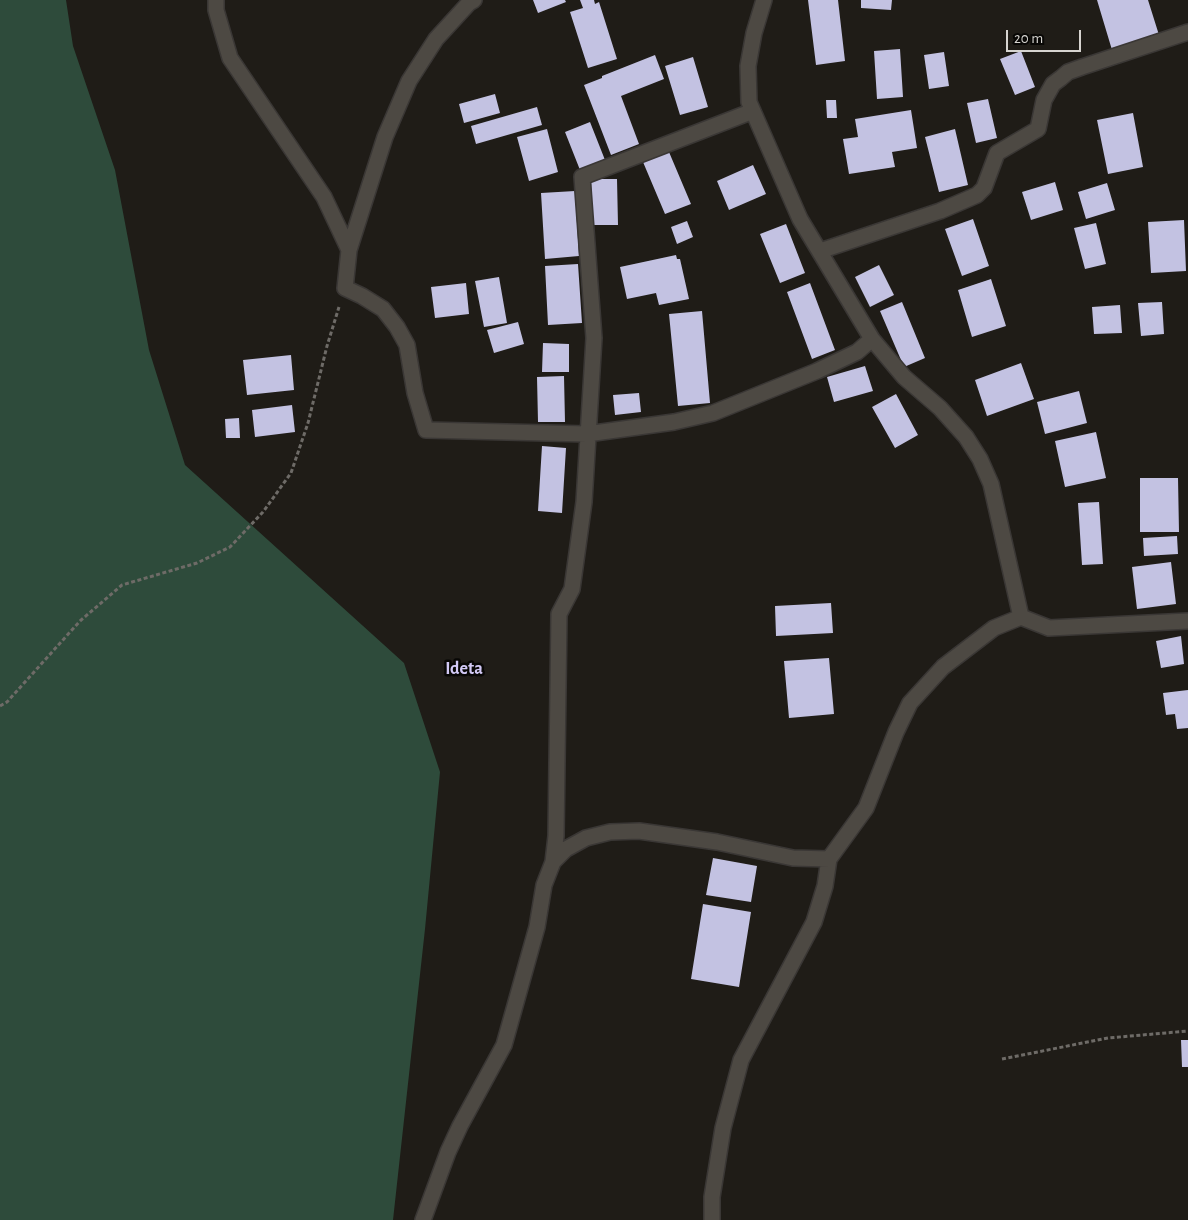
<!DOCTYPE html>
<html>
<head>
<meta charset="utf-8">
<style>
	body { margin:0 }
	#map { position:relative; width:1188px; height:1220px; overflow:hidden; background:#1f1c17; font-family:"Alegreya Sans",sans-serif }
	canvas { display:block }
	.scale { position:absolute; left:1006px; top:30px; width:75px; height:22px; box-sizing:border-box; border:2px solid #d6d4d0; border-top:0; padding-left:6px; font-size:15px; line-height:18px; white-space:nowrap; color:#d6d4d0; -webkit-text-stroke:4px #080705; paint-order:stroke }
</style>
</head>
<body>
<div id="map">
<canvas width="1188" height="1220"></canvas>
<div class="scale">20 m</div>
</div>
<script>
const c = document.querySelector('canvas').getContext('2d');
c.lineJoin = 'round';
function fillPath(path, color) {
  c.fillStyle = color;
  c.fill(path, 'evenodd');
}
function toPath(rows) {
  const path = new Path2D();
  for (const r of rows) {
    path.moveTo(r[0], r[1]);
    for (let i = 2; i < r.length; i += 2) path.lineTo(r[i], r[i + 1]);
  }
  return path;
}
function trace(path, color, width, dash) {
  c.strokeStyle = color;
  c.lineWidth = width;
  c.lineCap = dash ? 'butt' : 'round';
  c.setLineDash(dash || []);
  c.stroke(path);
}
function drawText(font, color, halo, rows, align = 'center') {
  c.font = font + ' "Alegreya Sans",sans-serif';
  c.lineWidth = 5;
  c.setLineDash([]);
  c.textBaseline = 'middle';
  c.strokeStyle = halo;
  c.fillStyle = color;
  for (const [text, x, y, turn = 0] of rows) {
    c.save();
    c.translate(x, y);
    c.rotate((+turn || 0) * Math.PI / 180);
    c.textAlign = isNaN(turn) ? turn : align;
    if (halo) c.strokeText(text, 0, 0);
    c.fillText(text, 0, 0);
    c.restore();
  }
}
fillPath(toPath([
	[0,0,66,0,73,46,115,170,149,350,185,465,404,663,440,772,425,929,393,1220,0,1220]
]), '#2e4b3b');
fillPath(toPath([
	[533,0,565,0,566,2,538,13],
	[580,0,594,0,595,4,599,2,617,59,588,68,570,12,583,8],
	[808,0,838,0,845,61,816,65],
	[861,0,892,0,891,10,861,8],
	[1097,0,1148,0,1159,35,1112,50],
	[900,49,903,97,877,99,874,51],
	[1021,51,1035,87,1015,95,1000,59],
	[944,52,949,86,929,89,924,55],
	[655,55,664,79,621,96,639,144,611,155,584,85,602,78,602,76],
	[693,57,708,107,680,115,665,66],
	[495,94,500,113,464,123,459,104],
	[988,99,997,138,976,143,967,103],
	[826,100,836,100,837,118,827,118],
	[537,107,542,125,476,144,471,126],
	[911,110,917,148,892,152,895,167,849,174,843,139,858,137,855,119],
	[1133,113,1143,167,1108,174,1097,120],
	[590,122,605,160,580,170,565,132],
	[547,129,558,172,529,181,517,137],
	[955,129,968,185,939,192,925,137],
	[669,152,691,204,665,214,643,162],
	[753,165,766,194,729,210,717,181],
	[591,179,617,179,618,225,592,225],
	[1055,182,1063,210,1031,220,1022,192],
	[1107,183,1115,210,1086,219,1078,192],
	[575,191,579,256,545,259,541,193],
	[973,219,989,266,962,276,945,229],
	[1184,220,1186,271,1151,273,1148,222],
	[687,221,693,237,677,244,671,227],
	[1096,223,1106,264,1085,269,1074,228],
	[786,224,805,273,780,283,760,234],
	[676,255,677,259,680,259,689,299,659,305,656,293,627,299,620,267],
	[578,264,582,323,548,325,545,266],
	[879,265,894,295,870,307,855,277],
	[499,277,507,323,484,327,475,281],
	[991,279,1006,326,972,337,958,290],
	[466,283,469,314,435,318,431,287],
	[810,283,835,350,812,359,787,292],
	[902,302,925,358,904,367,880,311],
	[1162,302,1164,334,1141,336,1138,303],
	[1120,305,1122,333,1094,334,1092,307],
	[702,311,710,403,678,406,669,314],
	[518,322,524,344,494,353,487,330],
	[543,343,569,344,569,372,542,372],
	[291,355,294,390,247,395,243,360],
	[1021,363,1034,399,987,416,975,380],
	[865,366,873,391,834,402,827,377],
	[564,376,565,422,538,422,537,377],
	[1079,391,1087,423,1045,434,1037,402],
	[639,393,641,412,615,415,613,395],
	[896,394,918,435,895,448,872,407],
	[292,405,295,432,255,437,252,410],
	[239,418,240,438,226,438,225,419],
	[1096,432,1106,478,1065,487,1055,441],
	[542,446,566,448,562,513,538,511],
	[1140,478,1178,478,1179,532,1140,532],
	[1099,502,1103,564,1082,565,1078,503],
	[1177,536,1178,554,1144,556,1143,538],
	[1171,562,1176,604,1137,609,1132,567],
	[831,603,833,633,776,636,775,606],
	[1181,636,1184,664,1161,668,1156,641],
	[829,658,834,714,789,718,784,661],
	[1188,690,1188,728,1177,729,1175,714,1166,715,1163,693],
	[713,858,757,866,751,902,706,895],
	[703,904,751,912,739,987,691,979],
	[1181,1040,1188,1040,1188,1067,1182,1067]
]), '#c3c2e2');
const minor = toPath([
	[216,0,216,10,230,58,324,197,349,250,345,288,362,296,383,309,397,327,407,345,415,393,426,430,587,434,674,422,713,413,817,371,857,352,872,339],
	[764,0,754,33,748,66,749,102,800,219,872,339,904,377,940,408,966,437,980,459,991,484,1021,617],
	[349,250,385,137,409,81,436,39,469,3,474,0],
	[820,251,940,211,977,195,984,188,997,153,1038,129,1044,100,1053,84,1061,78,1068,72,1082,67,1188,32],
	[553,862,556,836,559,614,572,589,584,502,594,338,582,177,753,111],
	[423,1220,448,1152,460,1126,504,1045,537,927,544,885,553,862,566,849,586,838,610,832,639,831,717,842,793,858,829,859],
	[712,1220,712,1197,723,1128,741,1060,814,922,825,886,829,859,866,808,896,732,910,703,943,667,994,628,1021,617,1049,628,1188,621]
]);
trace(minor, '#3a3735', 18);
trace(toPath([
	[0,706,7,702,80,621,122,585,197,563,230,547,263,512,291,473,308,423,327,346,339,307],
	[1002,1059,1108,1038,1188,1031]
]), '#6e6b67', 3, [4, 2.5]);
trace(minor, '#4d4943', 15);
drawText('bold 18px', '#d2c9f5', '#080705', [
	["Ideta",464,669]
]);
</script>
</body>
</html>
